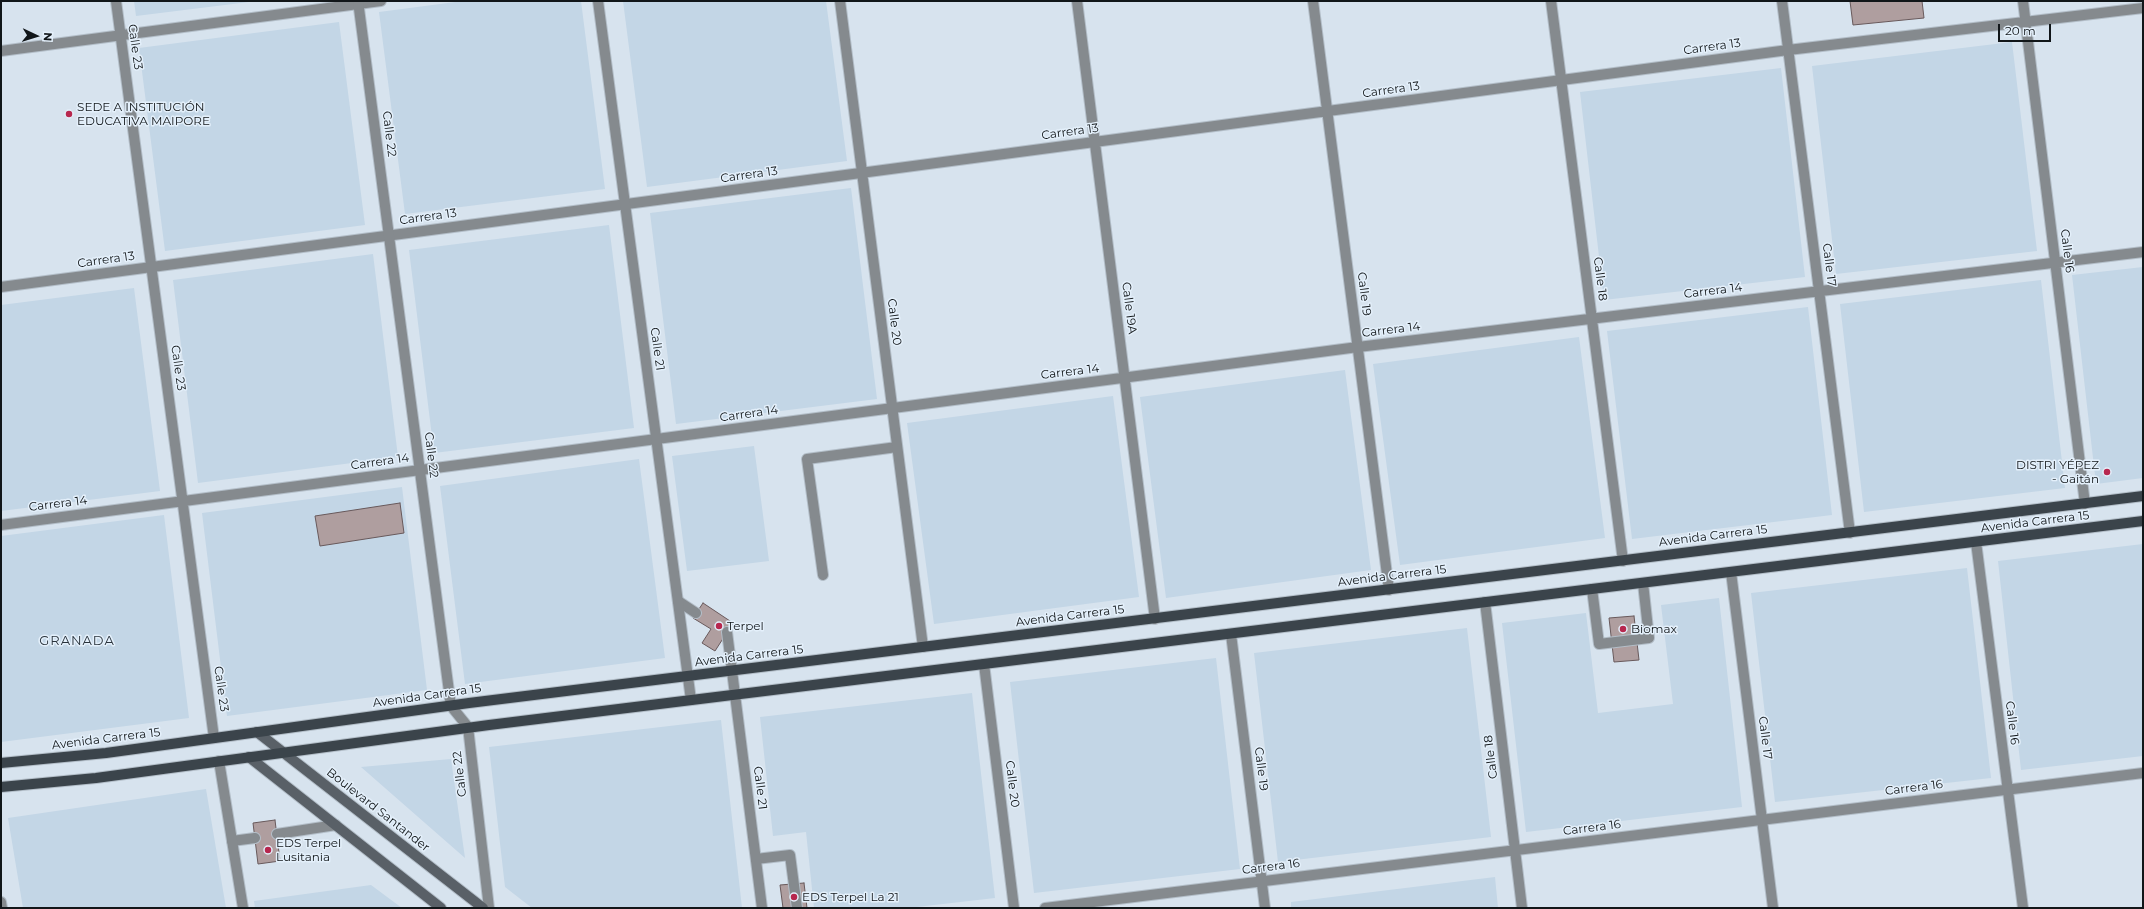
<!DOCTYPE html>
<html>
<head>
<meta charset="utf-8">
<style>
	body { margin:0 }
	#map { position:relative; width:2144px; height:909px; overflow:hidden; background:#d7e3ee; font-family:Montserrat,sans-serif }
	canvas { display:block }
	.frame { position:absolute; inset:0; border:2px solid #111619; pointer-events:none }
	.north { position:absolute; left:16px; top:16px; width:40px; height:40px; -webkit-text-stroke:3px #e4f0fb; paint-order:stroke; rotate:94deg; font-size:11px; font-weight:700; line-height:16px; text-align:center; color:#111619 }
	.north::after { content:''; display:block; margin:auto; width:14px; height:18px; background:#111619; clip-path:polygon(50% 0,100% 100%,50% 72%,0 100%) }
	.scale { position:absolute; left:1998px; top:24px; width:53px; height:18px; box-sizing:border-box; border:2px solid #111619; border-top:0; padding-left:5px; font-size:12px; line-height:14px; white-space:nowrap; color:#111619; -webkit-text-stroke:3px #e4f0fb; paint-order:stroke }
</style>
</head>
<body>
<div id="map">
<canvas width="2144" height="909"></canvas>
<div class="frame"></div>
<div class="north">N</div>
<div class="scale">20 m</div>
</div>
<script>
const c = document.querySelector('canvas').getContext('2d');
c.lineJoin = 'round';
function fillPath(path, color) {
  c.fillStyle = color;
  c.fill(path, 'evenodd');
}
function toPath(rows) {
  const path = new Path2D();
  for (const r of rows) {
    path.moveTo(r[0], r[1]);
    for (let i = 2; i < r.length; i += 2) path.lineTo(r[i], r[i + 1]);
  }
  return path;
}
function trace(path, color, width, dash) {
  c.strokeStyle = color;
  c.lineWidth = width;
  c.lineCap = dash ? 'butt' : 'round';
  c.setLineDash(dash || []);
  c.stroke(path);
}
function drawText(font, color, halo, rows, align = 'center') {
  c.font = font + ' Montserrat,sans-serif';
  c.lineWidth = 3;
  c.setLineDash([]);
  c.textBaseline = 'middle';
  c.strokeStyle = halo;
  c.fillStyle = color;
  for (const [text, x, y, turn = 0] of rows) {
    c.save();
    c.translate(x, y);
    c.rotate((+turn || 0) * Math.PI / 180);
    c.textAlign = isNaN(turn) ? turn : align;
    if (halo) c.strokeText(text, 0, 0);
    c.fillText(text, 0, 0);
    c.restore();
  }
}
fillPath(toPath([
	[134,1,257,1,136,16],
	[463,1,581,1,605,189,405,214,379,12],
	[623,1,826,1,847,161,647,187],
	[339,22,365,225,165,251,139,48],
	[2012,42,2037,251,1836,274,1812,66],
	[1781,68,1805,277,1604,300,1580,92],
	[851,188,877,399,676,424,650,213],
	[609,225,634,428,434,453,409,250],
	[373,254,398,457,198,483,173,280],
	[2143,267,2143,478,2096,484,2072,275],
	[2041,280,2065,488,1864,512,1840,304],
	[134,288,160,491,1,511,1,305],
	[1808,307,1832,515,1632,539,1607,331],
	[1579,337,1605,538,1400,565,1373,364],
	[1345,370,1371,570,1166,598,1140,397],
	[1113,396,1139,597,934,624,907,423],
	[754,446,769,561,687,571,672,456],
	[639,459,665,658,465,684,440,486],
	[402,487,427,690,227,716,202,513],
	[164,515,189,718,1,742,1,536],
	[2143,544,2143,756,2021,770,1998,561],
	[1967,568,1991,778,1775,802,1751,593],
	[1719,598,1742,807,1526,832,1502,623,1586,613,1598,713,1673,704,1661,605],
	[1467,628,1491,837,1278,862,1254,653],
	[1216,658,1240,869,1034,893,1010,682],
	[972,693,995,898,908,908,814,908,806,832,773,836,760,717],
	[721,720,742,908,532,908,505,887,489,747],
	[451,759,465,858,361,767],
	[206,789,226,908,23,908,8,818],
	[1495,877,1498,908,1291,908,1291,902],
	[371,885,402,908,255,908,254,901]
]), '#c3d6e6');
const building = toPath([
	[1850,1,1922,1,1924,18,1853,25,1850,1],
	[400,503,404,533,320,546,315,516,400,503],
	[703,603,733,623,715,651,702,643,711,629,693,618,703,603],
	[1634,616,1639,660,1614,662,1609,618,1634,616],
	[275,820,280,861,258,864,253,823,275,820],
	[804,883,807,908,783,908,780,885,804,883]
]);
fillPath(building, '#af9e9f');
trace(building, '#68595b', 1);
const service = toPath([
	[823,575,807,459,897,447],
	[1592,589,1599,644,1649,638,1643,583],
	[678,601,696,613],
	[727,632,732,671],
	[277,834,336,825],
	[232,841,255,838],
	[756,859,790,855,797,908]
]);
const minor = toPath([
	[116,1,214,738],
	[840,1,923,647],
	[1077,1,1155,619],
	[1313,1,1389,590],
	[1551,1,1623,561],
	[1782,1,1850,533],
	[2023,1,2085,504],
	[1,51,381,1],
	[1,287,1788,50,2143,8],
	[1,525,1358,347,2143,252],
	[1731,572,1773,908],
	[1485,602,1522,908],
	[1231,634,1265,908],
	[984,664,1014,908],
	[219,761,243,908],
	[1,902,2,908],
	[1045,908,2143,773]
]);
const tertiary = toPath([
	[358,1,450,699,451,706,468,727,489,908],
	[598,1,691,700],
	[1976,542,2023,908],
	[732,671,762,908]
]);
const secondary = toPath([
	[257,732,483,908],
	[249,757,441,908]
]);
const primary = toPath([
	[1,763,106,753,469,703,2143,496],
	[1,787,96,778,489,725,2143,521]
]);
trace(service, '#b3bec8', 12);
trace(minor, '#b3bec8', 12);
trace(tertiary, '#b3bec8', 12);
trace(secondary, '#b3bec8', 12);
trace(primary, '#b3bec8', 12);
trace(service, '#858a8e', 10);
trace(minor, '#858a8e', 10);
trace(tertiary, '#858a8e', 10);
trace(secondary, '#596067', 10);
trace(primary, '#3b444b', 10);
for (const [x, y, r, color] of [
	[69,114,4,"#b7274e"],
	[2107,472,4,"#b7274e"],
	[719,626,4,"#b7274e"],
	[1623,629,4,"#b7274e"],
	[268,850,4,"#b7274e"],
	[794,897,4,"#b7274e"]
]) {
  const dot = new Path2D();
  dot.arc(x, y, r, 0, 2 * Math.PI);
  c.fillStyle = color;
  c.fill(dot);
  trace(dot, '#e4f0fb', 1.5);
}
drawText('12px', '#111619', '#e4f0fb', [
	["Calle 23",135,47,82],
	["Carrera 13",1712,47,-8],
	["Carrera 13",1391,90,-8],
	["Carrera 13",1070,132,-8],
	["Calle 22",389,134,83],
	["Carrera 13",749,175,-8],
	["Carrera 13",428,217,-8],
	["Calle 16",2067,251,83],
	["Carrera 13",106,260,-8],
	["Calle 17",1829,265,83],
	["Calle 18",1600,279,83],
	["Carrera 14",1713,291,-7],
	["Calle 19",1364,294,83],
	["Calle 19A",1129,308,83],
	["Calle 20",894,322,83],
	["Carrera 14",1391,330,-7],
	["Calle 21",657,349,82],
	["Calle 23",178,368,82],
	["Carrera 14",1070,372,-7],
	["Carrera 14",749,414,-8],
	["Calle 22",431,455,83],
	["Carrera 14",380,462,-8],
	["Carrera 14",58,504,-7],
	["Avenida Carrera 15",2035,522,-7],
	["Avenida Carrera 15",1713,536,-7],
	["Avenida Carrera 15",1392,576,-7],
	["Avenida Carrera 15",1070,616,-7],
	["Avenida Carrera 15",749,656,-7],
	["Calle 23",221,689,82],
	["Avenida Carrera 15",427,696,-8],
	["Calle 16",2012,723,83],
	["Calle 17",1765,738,83],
	["Avenida Carrera 15",106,739,-7],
	["Calle 18",1491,757,-97],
	["Calle 19",1261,769,83],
	["Calle 22",460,774,-97],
	["Calle 20",1012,784,83],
	["Calle 21",760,788,83],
	["Carrera 16",1914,788,-7],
	["Boulevard Santander",378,810,38],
	["Carrera 16",1592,828,-7],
	["Carrera 16",1271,867,-7]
]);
drawText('12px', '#111619', '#e4f0fb', [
	["SEDE A INSTITUCIÓN",77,107],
	["EDUCATIVA MAIPORE",77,121],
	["DISTRI YÉPEZ",2099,465,"right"],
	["- Gaitán",2099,479,"right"],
	["Terpel",727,626],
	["Biomax",1631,629],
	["EDS Terpel",276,843],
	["Lusitania",276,857],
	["EDS Terpel La 21",802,897]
], 'left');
c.letterSpacing = '1px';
drawText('13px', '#29333c', '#e4f0fb', [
	["GRANADA",77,641]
]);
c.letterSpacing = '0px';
</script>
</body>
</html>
